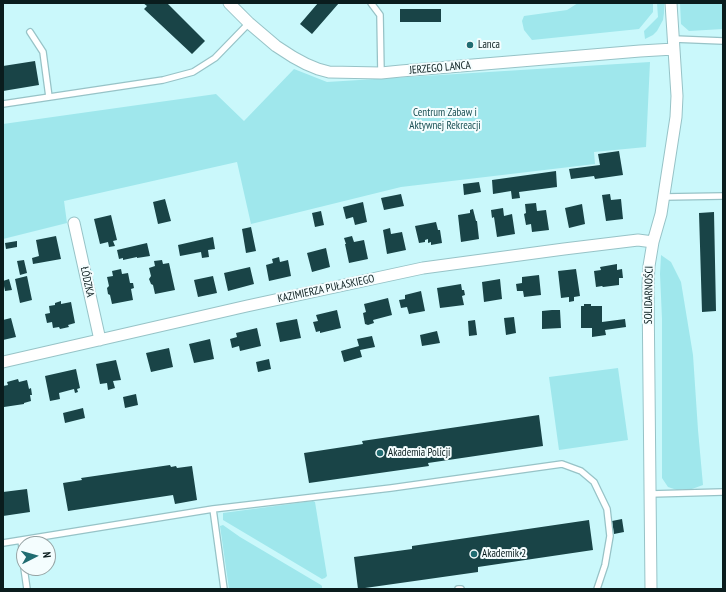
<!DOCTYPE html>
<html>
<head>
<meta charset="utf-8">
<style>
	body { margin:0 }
	#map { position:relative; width:726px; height:592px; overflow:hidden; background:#caf8fb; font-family:"PT Sans Narrow",sans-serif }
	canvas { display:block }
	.frame { position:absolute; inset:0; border:4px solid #0a1c1d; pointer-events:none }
	.north { position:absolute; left:16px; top:536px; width:40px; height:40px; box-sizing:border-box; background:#f4fdfe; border:1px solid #96a3a4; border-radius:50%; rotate:84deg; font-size:11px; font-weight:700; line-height:16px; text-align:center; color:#0a1c1d }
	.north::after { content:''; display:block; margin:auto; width:14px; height:18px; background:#206c71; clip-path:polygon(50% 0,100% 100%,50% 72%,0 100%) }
</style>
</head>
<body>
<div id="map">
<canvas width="726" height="592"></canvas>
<div class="frame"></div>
<div class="north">N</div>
</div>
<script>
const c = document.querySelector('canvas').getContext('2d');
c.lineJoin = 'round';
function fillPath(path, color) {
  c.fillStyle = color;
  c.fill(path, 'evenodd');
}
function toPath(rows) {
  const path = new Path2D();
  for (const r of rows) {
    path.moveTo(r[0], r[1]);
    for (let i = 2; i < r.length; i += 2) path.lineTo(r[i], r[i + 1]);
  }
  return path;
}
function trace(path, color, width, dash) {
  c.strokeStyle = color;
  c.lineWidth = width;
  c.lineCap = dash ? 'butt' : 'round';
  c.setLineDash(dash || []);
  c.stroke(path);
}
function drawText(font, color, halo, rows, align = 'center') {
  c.font = font + ' "PT Sans Narrow",sans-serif';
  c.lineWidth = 4;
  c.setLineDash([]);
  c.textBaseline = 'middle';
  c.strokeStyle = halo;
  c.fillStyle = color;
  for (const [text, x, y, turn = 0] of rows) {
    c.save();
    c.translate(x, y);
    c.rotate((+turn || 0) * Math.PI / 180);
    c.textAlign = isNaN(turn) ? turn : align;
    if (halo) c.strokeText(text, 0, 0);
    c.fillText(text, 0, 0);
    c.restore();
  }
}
fillPath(toPath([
	[578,3,653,3,653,12,639,29,532,40,524,30,522,21,524,16,567,10],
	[657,3,664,3,664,13,663,20,657,31,653,35,645,39,644,31,658,17],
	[680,3,723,3,723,29,689,31,681,24],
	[650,62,646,147,594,152,595,164,401,187,251,224,237,162,64,201,67,223,3,239,3,124,216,94,244,121,294,69,327,82],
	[661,255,671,262,681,282,693,355,698,430,703,485,692,489,677,490,668,487,662,478,662,319,660,274],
	[618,368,628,440,559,450,549,377],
	[313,501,315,502,327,576,325,578,322,579,223,520,223,513],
	[223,525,240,537,321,585,322,586,322,589,229,589,220,526]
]), '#9fe7ec');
fillPath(toPath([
	[143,3,167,3,205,41,192,54,144,9,147,6],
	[318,3,339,3,312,34,300,24],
	[400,9,441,9,441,22,400,22],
	[35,61,39,85,3,91,3,66],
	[619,151,623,175,595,179,594,176,571,179,569,169,600,165,598,154],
	[556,171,557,187,519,192,520,198,512,199,511,191,493,194,492,180],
	[479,182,481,192,464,195,463,184],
	[401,194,404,206,384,210,381,198],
	[610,194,611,200,621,199,623,219,606,221,602,195],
	[165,199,171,221,158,224,153,202],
	[363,202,367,222,355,225,353,217,346,219,343,207],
	[536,203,537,211,546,210,549,230,532,232,531,224,526,225,524,214,526,213,525,204],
	[582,204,585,224,569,228,565,208],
	[503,208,504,216,512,214,515,234,497,237,494,217,492,218,491,210],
	[473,209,476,221,477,221,479,239,461,242,458,215,470,213,470,210],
	[321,211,324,225,315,227,312,213],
	[714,212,716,311,702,312,699,213],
	[111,215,117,240,113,241,115,246,109,247,108,242,100,244,94,219],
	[436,222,438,230,440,230,442,243,431,245,431,242,428,243,428,239,425,240,425,242,419,243,415,226],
	[251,227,256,251,246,253,242,229],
	[390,228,391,234,402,232,406,250,387,254,383,230],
	[56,236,61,259,33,264,32,258,39,256,36,240],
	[352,236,354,242,364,240,368,259,349,263,345,244,346,244,344,238],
	[213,237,215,249,208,250,209,257,202,258,201,252,180,256,178,245],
	[17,241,17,247,6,249,5,243],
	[147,243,150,256,137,258,137,257,123,260,123,258,119,259,117,250],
	[326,248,330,267,312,272,307,253],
	[279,257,280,262,288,260,291,276,269,281,266,265,273,263,272,259],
	[24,260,27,273,20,275,17,261],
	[162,260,163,264,169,263,175,290,155,294,153,285,151,284,149,279,151,276,149,268,155,266,154,261],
	[617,264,617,270,622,269,623,278,619,278,619,285,603,287,602,286,596,287,594,271,601,270,600,267],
	[250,267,254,284,228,291,224,273],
	[121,269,122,274,128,273,130,283,133,283,134,288,131,289,133,300,112,304,110,295,108,294,107,288,109,286,107,277,113,276,112,271],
	[576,269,580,296,574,297,574,301,569,302,569,297,561,298,558,271],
	[539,275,541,295,524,297,523,291,517,291,516,284,522,283,522,277],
	[27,276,32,300,20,303,15,279],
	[213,276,217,293,198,297,194,280],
	[9,279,12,290,5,291,3,281],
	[500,279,502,299,484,302,482,282],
	[461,284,462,290,464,290,465,295,462,296,464,305,440,308,437,288],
	[421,291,425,311,409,314,407,307,401,308,399,300,405,299,405,295],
	[388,298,392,315,373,320,374,323,368,325,365,324,363,313,366,312,364,304],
	[61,301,61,304,71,302,75,323,68,325,69,327,60,329,59,327,53,328,52,322,47,323,45,314,50,313,49,306,55,305,55,303],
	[584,304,591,304,591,306,602,306,602,322,625,319,626,327,605,330,606,335,592,337,592,328,581,328,581,306,584,306],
	[337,310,341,328,320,333,320,331,316,332,313,322,318,321,316,315],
	[552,310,560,310,561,328,542,329,542,311],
	[514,317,516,333,506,335,504,318],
	[11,318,16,337,3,340,3,320],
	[297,319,301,338,280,342,276,323],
	[475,320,477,335,469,336,468,321],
	[257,328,261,346,240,351,239,346,232,348,230,339,237,337,236,333],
	[437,331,440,343,422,346,420,335],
	[372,336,375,347,360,350,362,357,344,362,341,351,359,346,357,339],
	[210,339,214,359,194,363,189,344],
	[169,348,173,367,151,372,146,353],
	[269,359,271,369,258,372,256,362],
	[116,360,121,380,113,381,115,388,108,390,107,383,100,384,96,364],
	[76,369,80,388,77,389,78,392,75,393,74,389,59,393,60,399,50,401,45,376],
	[18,379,19,382,27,380,29,389,31,388,32,395,30,395,31,401,24,403,24,404,4,407,3,401,3,386,8,385,7,382],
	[136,394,138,405,125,408,123,397],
	[83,408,85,418,65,423,63,413],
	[539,415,543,446,428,463,429,466,309,483,304,453,363,444,362,441],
	[170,465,171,467,176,466,177,468,192,466,197,500,175,504,173,495,68,511,63,483,82,480,81,478],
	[27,489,30,512,3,516,3,492],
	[622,519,624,532,614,534,612,521],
	[589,520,593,550,478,567,478,572,358,589,354,557,412,549,412,546]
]), '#194447');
const lane = toPath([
	[371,3,380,15,381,73],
	[30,32,43,52,49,97],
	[674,39,723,41],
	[3,104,163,80,193,72,215,58,249,23],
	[664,197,723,196],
	[650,494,723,492],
	[213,509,224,589],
	[21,540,24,564],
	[3,543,213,509,391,488,562,464,581,471,594,482,607,509,610,536,605,565,597,589],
	[24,568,27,589],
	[458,589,461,589]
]);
const street = toPath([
	[229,3,249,23,276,46,293,57,306,64,318,69,329,72,381,73,401,71,640,51,674,49],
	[74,223,100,340],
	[3,362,247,306,423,268,564,249,638,240,653,242],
	[651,589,648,285,649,266,653,242,661,214,676,117,677,96,671,3]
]);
trace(lane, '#97c3c7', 8);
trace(street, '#97c3c7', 13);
trace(lane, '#fff', 5.5);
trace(street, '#fff', 11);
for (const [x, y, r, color] of [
	[470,45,4,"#206c71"],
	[380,453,4,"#206c71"],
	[474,554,4,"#206c71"]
]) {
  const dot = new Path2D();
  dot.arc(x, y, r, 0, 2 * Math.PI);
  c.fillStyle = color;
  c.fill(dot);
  trace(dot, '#f4fdfe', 1.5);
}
drawText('11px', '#0a1c1d', '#f4fdfe', [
	["Lanca",478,45],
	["Akademia Policji",388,453],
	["Akademik 2",482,554]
], 'left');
drawText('11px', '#0a1c1d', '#f4fdfe', [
	["JERZEGO LANCA",440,68,-5],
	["ŁÓDZKA",87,282,78],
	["KAZIMIERZA PUŁASKIEGO",326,289,-12],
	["SOLIDARNOŚCI",649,295,-89]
]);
drawText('11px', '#184e52', '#f4fdfe', [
	["Centrum Zabaw i",445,113],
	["Aktywnej Rekreacji",445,126]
]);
</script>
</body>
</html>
